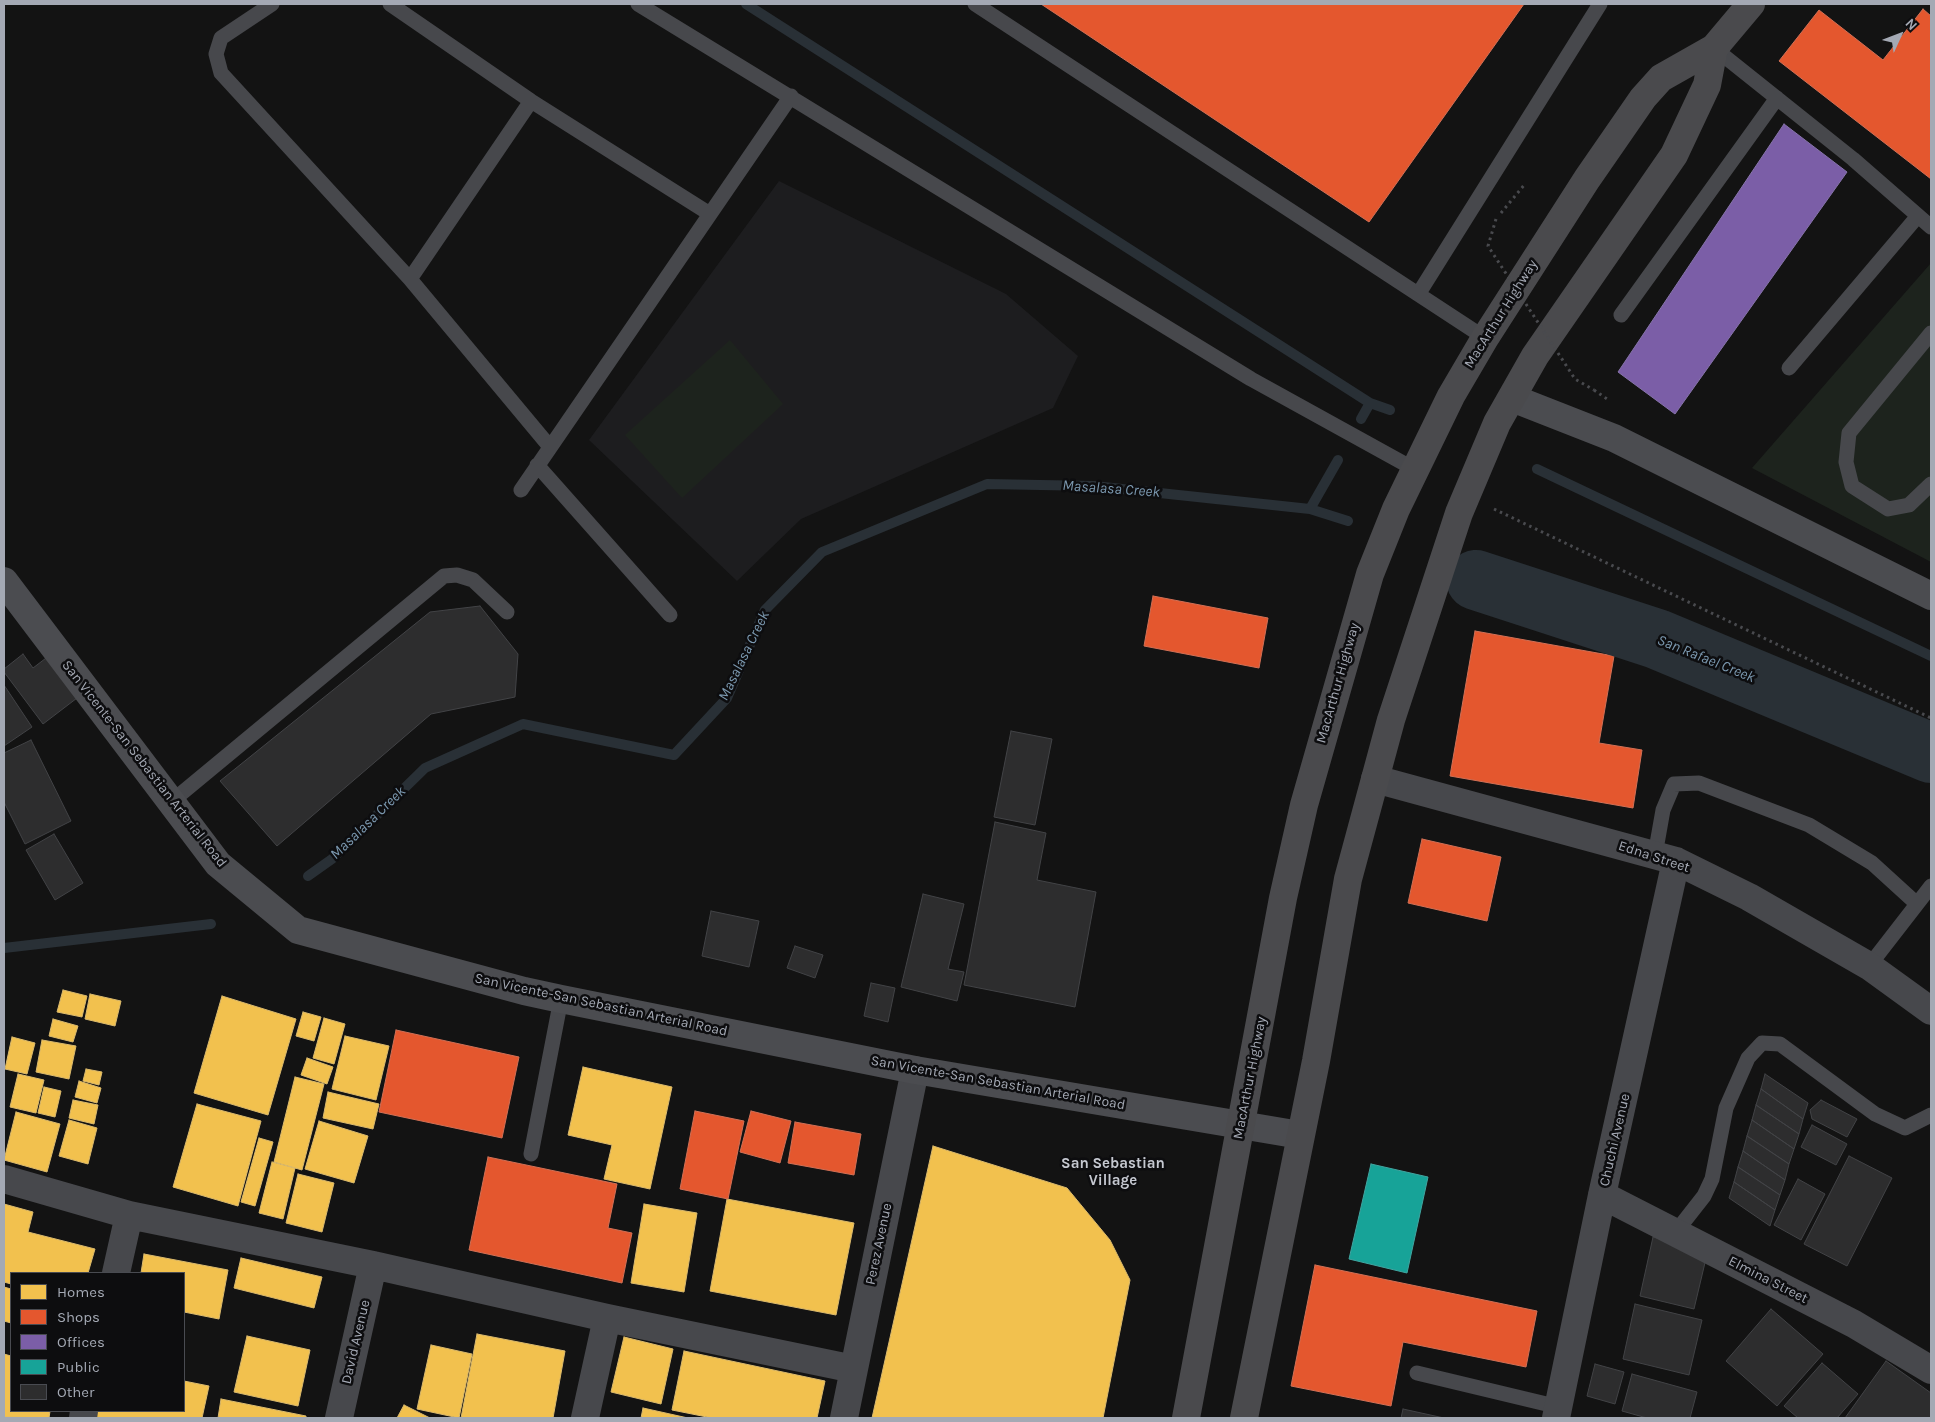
<!DOCTYPE html>
<html>
<head>
<meta charset="utf-8">
<style>
	body { margin:0 }
	#map { position:relative; width:1935px; height:1422px; overflow:hidden; background:#131313; font-family:Karla,sans-serif }
	canvas { display:block }
	.frame { position:absolute; inset:0; border:5px solid #a4a9b4; pointer-events:none }
	.legend { position:absolute; left:10px; top:1272px; width:175px; height:140px; box-sizing:border-box; background:#0d0d0f; border:1px solid #494b51; margin:0; padding:6px 9px; list-style:none; font-size:15px; color:#a4a9b4 }
	.legend li { display:flex; align-items:center; gap:10px; height:25px }
	.legend b { width:25px; border:1px solid #494b51 }
	.north { position:absolute; left:1875px; top:10px; width:50px; height:50px; -webkit-text-stroke:4px #0d0d0f; paint-order:stroke; rotate:47deg; font-size:14px; font-weight:700; line-height:20px; text-align:center; color:#a4a9b4 }
	.north::after { content:''; display:block; margin:auto; width:18px; height:22px; background:#a4a9b4; clip-path:polygon(50% 0,100% 100%,50% 72%,0 100%) }
</style>
</head>
<body>
<div id="map">
<canvas width="1935" height="1422"></canvas>
<div class="frame"></div>
<ul class="legend">
<li><b style="height:14px;background:#f2c14e"></b>Homes</li>
<li><b style="height:14px;background:#e4572e"></b>Shops</li>
<li><b style="height:14px;background:#7b5ea7"></b>Offices</li>
<li><b style="height:14px;background:#17a398"></b>Public</li>
<li><b style="height:14px;background:#2d2d2e"></b>Other</li>
</ul>
<div class="north">N</div>
</div>
<script>
const c = document.querySelector('canvas').getContext('2d');
c.lineJoin = 'round';
function fillPath(path, color) {
  c.fillStyle = color;
  c.fill(path, 'evenodd');
}
function toPath(rows) {
  const path = new Path2D();
  for (const r of rows) {
    path.moveTo(r[0], r[1]);
    for (let i = 2; i < r.length; i += 2) path.lineTo(r[i], r[i + 1]);
  }
  return path;
}
function trace(path, color, width, dash) {
  c.strokeStyle = color;
  c.lineWidth = width;
  c.lineCap = dash ? 'butt' : 'round';
  c.setLineDash(dash || []);
  c.stroke(path);
}
function drawText(font, color, halo, rows, align = 'center') {
  c.font = font + ' Karla,sans-serif';
  c.lineWidth = 5;
  c.setLineDash([]);
  c.textBaseline = 'middle';
  c.strokeStyle = halo;
  c.fillStyle = color;
  for (const [text, x, y, turn = 0] of rows) {
    c.save();
    c.translate(x, y);
    c.rotate((+turn || 0) * Math.PI / 180);
    c.textAlign = isNaN(turn) ? turn : align;
    if (halo) c.strokeText(text, 0, 0);
    c.fillText(text, 0, 0);
    c.restore();
  }
}
fillPath(toPath([
	[779,181,1006,294,1078,356,1053,408,801,519,737,581,589,440]
]), '#1d1d1f');
fillPath(toPath([
	[1931,263,1931,562,1752,468],
	[730,340,783,404,682,498,625,435]
]), '#1d231d');
const homes = toPath([
	[63,990,87,996,82,1017,57,1012,63,990],
	[90,994,121,1001,115,1026,85,1019,90,994],
	[222,996,296,1019,268,1115,194,1093,222,996],
	[303,1012,321,1017,314,1041,296,1036,303,1012],
	[324,1018,345,1024,334,1064,313,1058,324,1018],
	[53,1019,78,1026,73,1042,49,1036,53,1019],
	[345,1036,389,1046,376,1100,332,1089,345,1036],
	[12,1037,35,1043,27,1074,5,1069,12,1037],
	[42,1040,76,1046,69,1079,36,1072,42,1040],
	[307,1058,333,1067,327,1084,301,1075,307,1058],
	[583,1067,672,1087,650,1189,604,1179,612,1145,568,1135,583,1067],
	[86,1069,102,1072,99,1085,83,1081,86,1069],
	[18,1074,44,1080,36,1113,10,1107,18,1074],
	[295,1077,324,1084,302,1170,274,1162,295,1077],
	[79,1081,101,1088,97,1103,75,1097,79,1081],
	[44,1087,61,1091,55,1117,38,1113,44,1087],
	[328,1092,379,1104,373,1129,323,1118,328,1092],
	[73,1100,98,1105,94,1124,69,1118,73,1100],
	[197,1104,261,1121,238,1206,173,1187,197,1104],
	[16,1112,60,1124,47,1172,4,1160,16,1112],
	[69,1120,97,1128,88,1164,59,1156,69,1120],
	[319,1121,368,1136,354,1183,305,1169,319,1121],
	[259,1138,273,1142,255,1206,241,1202,259,1138],
	[933,1146,1067,1188,1110,1240,1130,1280,1103,1418,872,1418,933,1146],
	[272,1162,295,1168,283,1219,259,1213,272,1162],
	[298,1174,334,1183,322,1232,286,1223,298,1174],
	[727,1199,854,1223,836,1315,710,1291,727,1199],
	[4,1204,33,1212,28,1232,95,1249,88,1273,11,1273,11,1284,4,1282,4,1204],
	[644,1204,697,1213,684,1292,631,1283,644,1204],
	[144,1254,228,1270,219,1319,184,1312,184,1273,141,1273,144,1254],
	[241,1258,322,1277,314,1308,234,1288,241,1258],
	[4,1287,11,1289,11,1323,4,1321,4,1287],
	[477,1334,565,1351,553,1418,461,1418,477,1334],
	[247,1336,310,1350,298,1406,234,1392,247,1336],
	[624,1337,673,1349,661,1404,611,1392,624,1337],
	[431,1345,472,1354,459,1418,417,1409,431,1345],
	[684,1351,825,1381,817,1418,712,1418,672,1410,684,1351],
	[4,1354,11,1356,11,1411,50,1411,49,1418,4,1417,4,1354],
	[184,1381,209,1386,202,1418,95,1418,97,1411,184,1411,184,1381],
	[221,1399,306,1416,306,1418,218,1418,221,1399],
	[404,1405,430,1418,397,1418,404,1405],
	[643,1408,688,1418,641,1418,643,1408]
]);
fillPath(homes, '#f2c14e');
trace(homes, '#dbba6d', 1);
const shops = toPath([
	[1041,4,1524,4,1369,222,1041,4],
	[1923,9,1931,16,1931,179,1779,61,1819,10,1883,60,1923,9],
	[1153,596,1268,618,1259,668,1144,646,1153,596],
	[1475,631,1614,656,1599,743,1642,750,1633,808,1450,776,1475,631],
	[1422,839,1501,857,1487,921,1408,903,1422,839],
	[396,1030,519,1057,502,1138,379,1112,396,1030],
	[695,1111,744,1121,728,1199,680,1189,695,1111],
	[751,1111,791,1121,780,1163,740,1152,751,1111],
	[795,1122,861,1134,854,1175,788,1163,795,1122],
	[488,1157,617,1184,608,1228,632,1233,622,1283,469,1250,488,1157],
	[1315,1265,1537,1311,1526,1367,1403,1342,1391,1406,1291,1386,1315,1265]
]);
fillPath(shops, '#e4572e');
trace(shops, '#d17056', 1);
const offices = toPath([
	[1784,124,1847,172,1675,414,1618,372,1784,124]
]);
fillPath(offices, '#7b5ea7');
trace(offices, '#8774ab', 1);
const public = toPath([
	[1371,1164,1428,1177,1407,1273,1349,1259,1371,1164]
]);
fillPath(public, '#17a398');
trace(public, '#41a5a0', 1);
trace(toPath([
	[746,4,1370,403,1390,410],
	[1361,419,1370,403],
	[1537,469,1931,656],
	[1310,509,1338,460],
	[308,876,332,859,425,768,523,724,674,755,727,698,765,610,822,552,987,484,1094,486,1310,509,1348,521],
	[4,948,211,924]
]), '#293036', 10);
trace(toPath([
	[1476,580,1657,639,1931,753]
]), '#293036', 60);
const building = toPath([
	[480,606,518,654,515,697,431,714,277,846,220,781,430,612,480,606],
	[23,654,33,668,50,655,81,695,43,724,4,672,4,669,23,654],
	[4,685,32,727,4,746,4,685],
	[1011,731,1052,739,1035,825,994,817,1011,731],
	[31,740,71,821,25,844,4,802,4,753,31,740],
	[995,822,1046,833,1037,880,1096,892,1075,1007,964,985,995,822],
	[54,834,83,883,55,900,26,850,54,834],
	[923,894,964,904,948,969,964,972,957,1001,901,987,923,894],
	[711,911,759,921,749,967,702,956,711,911],
	[795,946,823,955,815,978,787,968,795,946],
	[871,983,895,988,888,1022,864,1016,871,983],
	[1765,1074,1808,1103,1803,1119,1761,1089,1765,1074],
	[1761,1089,1803,1119,1799,1134,1756,1105,1761,1089],
	[1821,1100,1857,1119,1847,1137,1812,1119,1810,1110,1821,1100],
	[1756,1105,1799,1134,1794,1149,1752,1120,1756,1105],
	[1752,1120,1794,1149,1789,1164,1747,1136,1752,1120],
	[1812,1125,1847,1144,1836,1165,1801,1147,1812,1125],
	[1747,1136,1789,1164,1785,1180,1743,1151,1747,1136],
	[1743,1151,1785,1180,1780,1195,1738,1167,1743,1151],
	[1849,1156,1892,1178,1847,1266,1804,1244,1849,1156],
	[1738,1167,1780,1195,1775,1210,1734,1182,1738,1167],
	[1798,1179,1825,1194,1801,1240,1774,1225,1798,1179],
	[1734,1182,1775,1210,1770,1226,1729,1198,1734,1182],
	[1653,1237,1708,1250,1694,1309,1640,1296,1653,1237],
	[1635,1304,1702,1320,1689,1375,1623,1359,1635,1304],
	[1771,1309,1823,1354,1777,1406,1726,1361,1771,1309],
	[1886,1361,1931,1393,1931,1418,1845,1418,1886,1361],
	[1822,1363,1858,1394,1837,1418,1798,1418,1784,1406,1822,1363],
	[1595,1364,1624,1372,1615,1404,1587,1396,1595,1364],
	[1632,1374,1697,1392,1690,1418,1647,1418,1622,1411,1632,1374],
	[1403,1409,1444,1418,1401,1418,1403,1409]
]);
fillPath(building, '#2d2d2e');
trace(building, '#424346', 1);
trace(toPath([
	[1501,213,1525,184],
	[1594,390,1610,401],
	[1494,509,1931,718]
]), '#494a4e', 3, [2.5, 4]);
trace(toPath([
	[272,4,221,38,216,54,221,73,410,279,550,447],
	[390,4,531,101,710,214],
	[638,4,1251,379,1414,469],
	[975,4,1485,338],
	[1714,48,1853,159,1931,227],
	[410,279,531,101],
	[1419,293,1600,4],
	[1621,315,1777,98],
	[1931,333,1849,433,1846,462,1852,486,1888,509,1909,505,1931,484],
	[1789,368,1917,217],
	[537,465,670,615],
	[521,490,791,96],
	[171,802,444,576,457,575,473,580,507,612],
	[1655,855,1663,810,1674,784,1699,783,1809,825,1872,863,1917,904],
	[1869,966,1931,886],
	[531,1154,561,999],
	[1675,1233,1704,1196,1712,1179,1726,1108,1748,1058,1762,1043,1780,1044,1875,1114,1905,1128,1931,1115],
	[1417,1373,1559,1407]
]), '#47484c', 15);
trace(toPath([
	[1375,779,1676,861,1749,897,1869,966,1931,1011],
	[4,1179,129,1215,373,1265,607,1318,854,1369],
	[1602,1195,1854,1324,1931,1370],
	[116,1273,129,1215],
	[83,1418,84,1411],
	[339,1418,373,1265],
	[585,1418,607,1318],
	[844,1418,915,1070],
	[1556,1418,1602,1195,1676,861]
]), '#47484c', 28);
trace(toPath([
	[1512,398,1614,438,1931,596],
	[4,581,218,864,298,930,524,991,561,999,915,1070,1300,1135]
]), '#4b4c50', 28);
trace(toPath([
	[1186,1418,1283,898,1304,805,1370,574,1396,509,1451,396,1485,338,1587,179,1643,98,1661,78,1714,48,1751,4],
	[1244,1418,1316,1061,1348,879,1391,720,1459,513,1497,423,1535,356,1674,155,1707,85,1714,48]
]), '#4a4a4d', 28);
trace(toPath([
	[1496,219,1488,246,1575,379,1594,390]
]), '#494a4e', 3, [2.5, 4]);
drawText('14px', '#a4a9b4', '#0d0d0f', [
	["MacArthur Highway",1501,314,-58],
	["MacArthur Highway",1338,683,-74],
	["San Vicente-San Sebastian Arterial Road",144,764,52],
	["Edna Street",1654,857,18],
	["San Vicente-San Sebastian Arterial Road",601,1005,12],
	["MacArthur Highway",1250,1078,-79],
	["San Vicente-San Sebastian Arterial Road",998,1083,10],
	["Chuchi Avenue",1615,1140,-77],
	["Perez Avenue",879,1244,-78],
	["Elmina Street",1768,1280,27],
	["David Avenue",356,1342,-77]
]);
drawText('italic 15px', '#7b98af', '#0d0d0f', [
	["Masalasa Creek",1111,489,4],
	["Masalasa Creek",744,656,-64],
	["San Rafael Creek",1706,659,22],
	["Masalasa Creek",368,823,-44]
]);
drawText('bold 15px', '#c5c8d0', '#0d0d0f', [
	["San Sebastian",1113,1164],
	["Village",1113,1181]
]);
</script>
</body>
</html>
